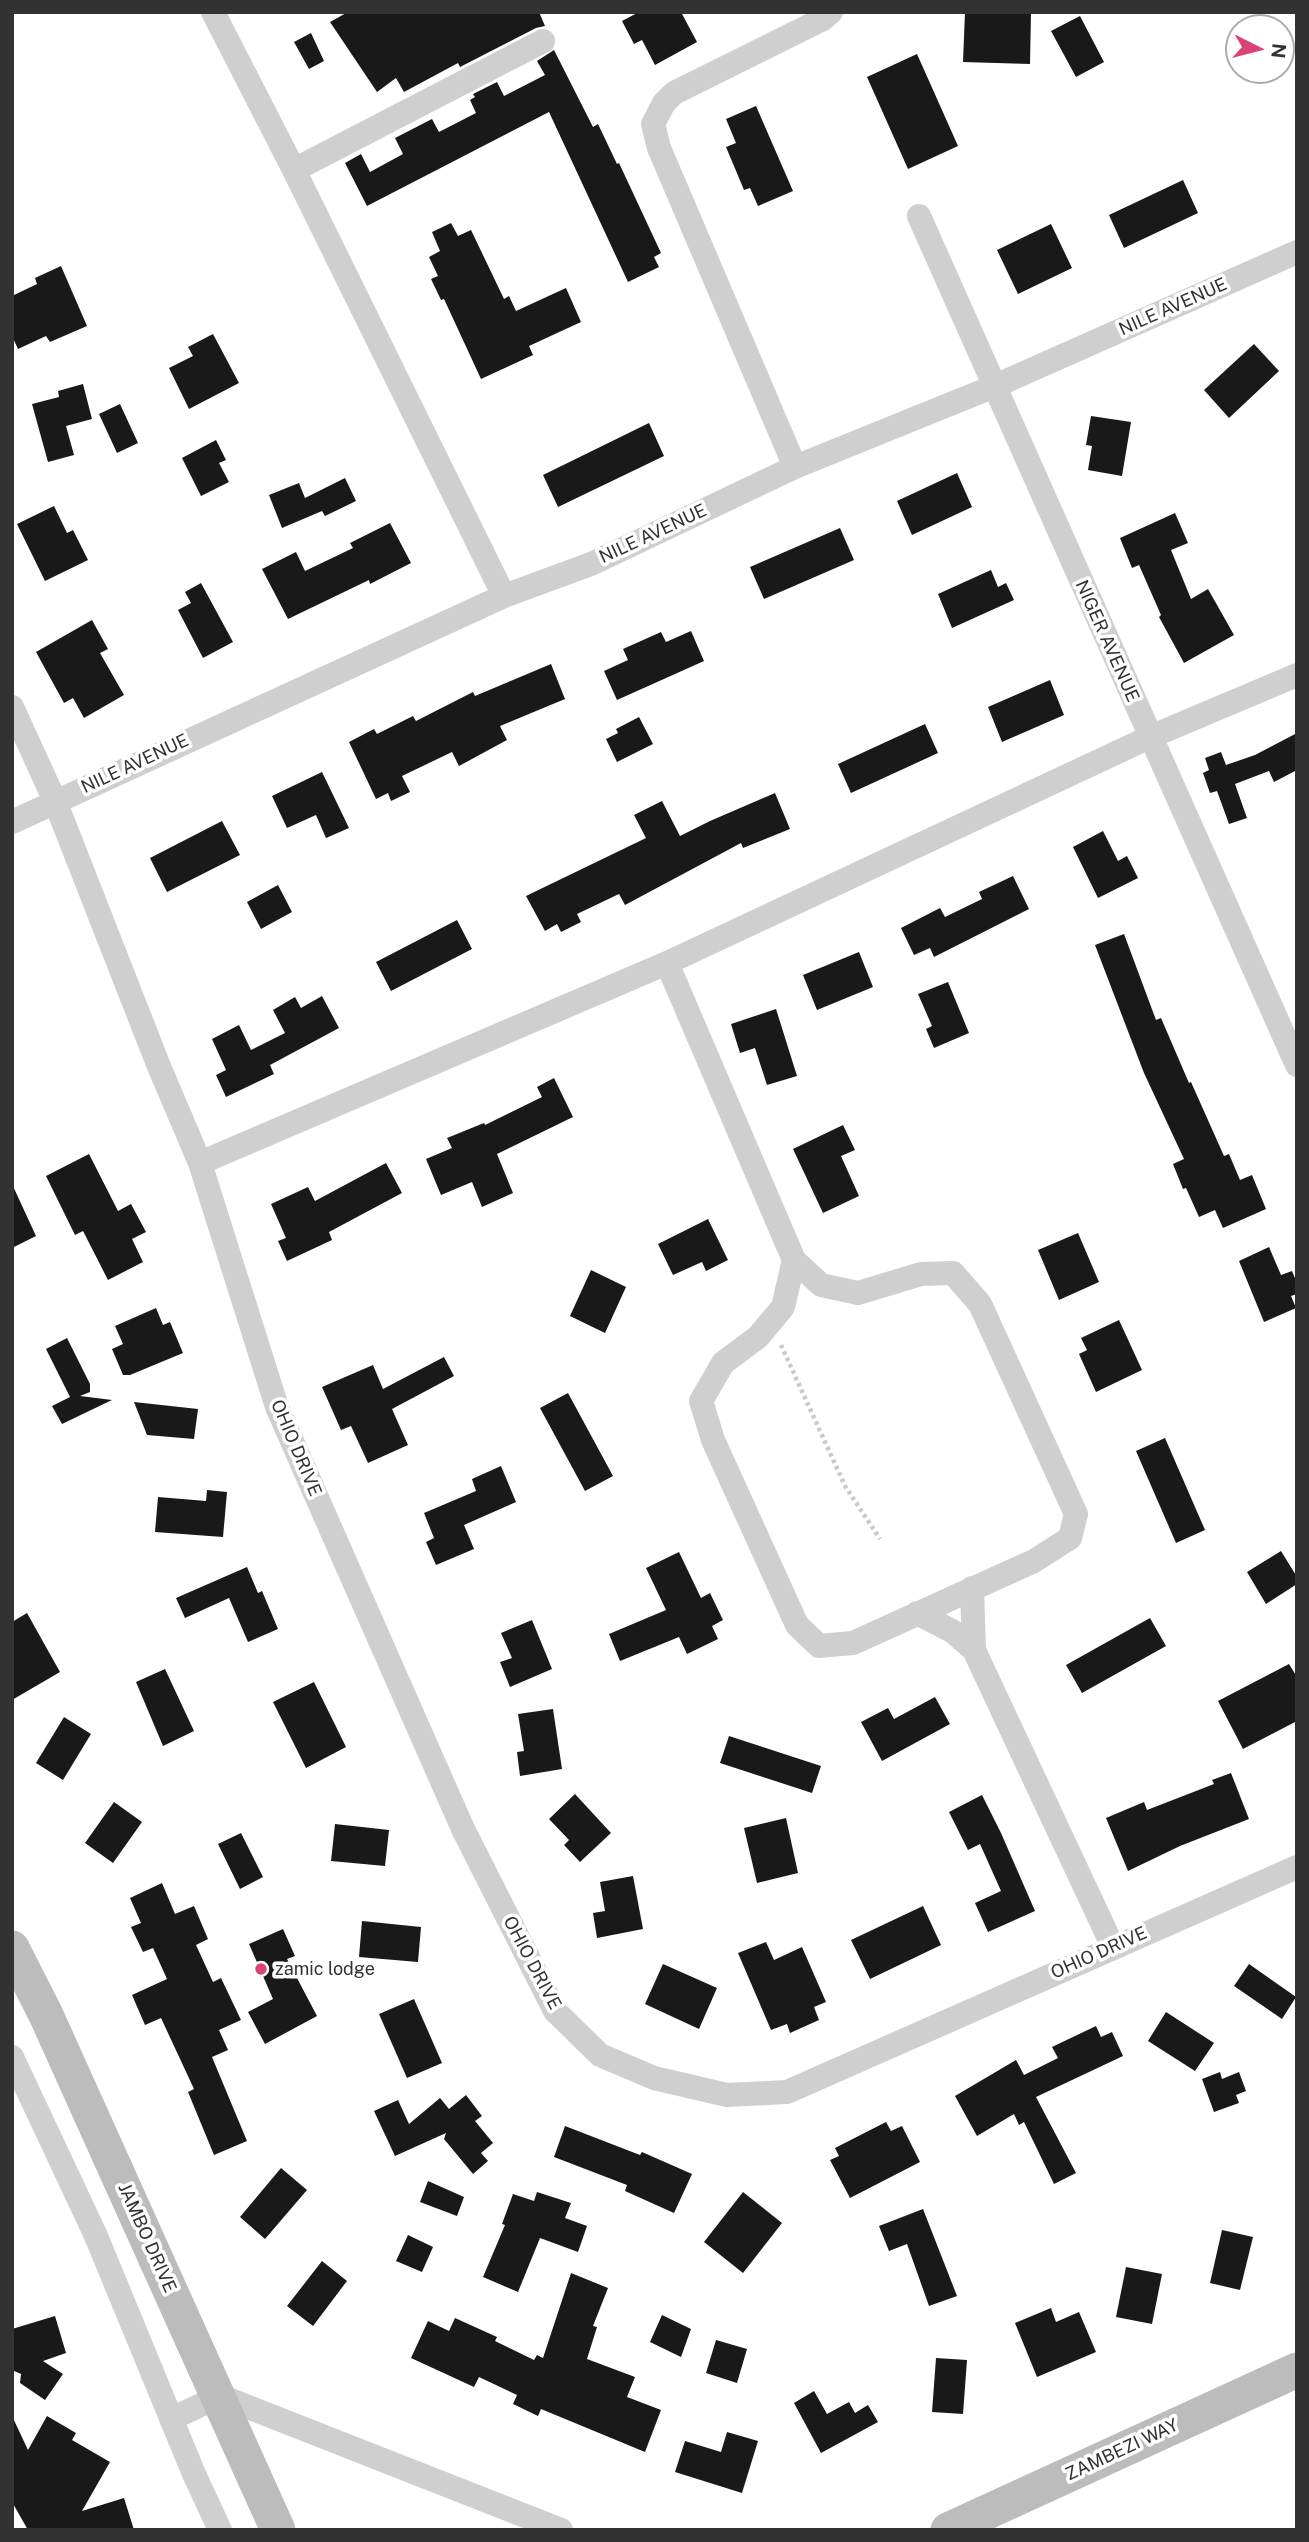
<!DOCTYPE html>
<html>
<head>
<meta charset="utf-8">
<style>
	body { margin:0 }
	#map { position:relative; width:1309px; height:2542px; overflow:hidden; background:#fff; font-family:"Public Sans",sans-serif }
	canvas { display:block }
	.frame { position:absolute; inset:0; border:14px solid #323232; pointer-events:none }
	.north { position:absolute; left:1225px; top:14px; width:70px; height:70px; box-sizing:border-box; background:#fff; border:2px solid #adadad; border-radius:50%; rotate:96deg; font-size:19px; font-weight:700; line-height:28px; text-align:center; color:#323232 }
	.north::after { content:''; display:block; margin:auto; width:24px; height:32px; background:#d94572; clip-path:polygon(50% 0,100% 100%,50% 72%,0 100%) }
</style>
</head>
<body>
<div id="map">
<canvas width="1309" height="2542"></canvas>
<div class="frame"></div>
<div class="north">N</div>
</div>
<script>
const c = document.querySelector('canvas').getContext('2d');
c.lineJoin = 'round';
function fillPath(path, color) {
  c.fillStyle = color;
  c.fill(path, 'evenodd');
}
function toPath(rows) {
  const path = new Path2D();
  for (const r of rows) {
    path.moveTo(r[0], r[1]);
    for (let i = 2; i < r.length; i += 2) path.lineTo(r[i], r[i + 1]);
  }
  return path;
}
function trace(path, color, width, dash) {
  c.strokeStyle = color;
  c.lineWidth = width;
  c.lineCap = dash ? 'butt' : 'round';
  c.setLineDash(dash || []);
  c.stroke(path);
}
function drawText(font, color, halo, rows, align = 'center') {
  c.font = font + ' "Public Sans",sans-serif';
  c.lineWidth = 7;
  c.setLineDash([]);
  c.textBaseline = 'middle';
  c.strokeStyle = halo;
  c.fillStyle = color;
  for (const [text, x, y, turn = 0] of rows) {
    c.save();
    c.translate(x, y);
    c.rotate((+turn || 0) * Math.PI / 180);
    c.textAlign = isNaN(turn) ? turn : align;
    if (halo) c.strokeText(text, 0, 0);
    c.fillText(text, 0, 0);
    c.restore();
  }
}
fillPath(toPath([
	[348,12,539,12,545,26,536,28,460,67,458,63,404,92,396,78,377,92,330,22],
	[639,12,681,12,697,42,655,65,642,40,634,44,622,21],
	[965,12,1031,12,1030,64,963,62],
	[1080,16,1104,62,1076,77,1051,31],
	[311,33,324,61,309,69,294,42],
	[554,50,593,127,598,124,617,164,619,163,661,253,654,257,659,267,628,282,549,112,367,206,345,163,361,154,370,172,403,154,395,138,432,119,439,132,476,113,470,100,475,97,473,94,497,82,504,96,545,75,537,61],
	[917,54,958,146,908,169,867,77],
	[756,106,793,191,758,206,750,188,744,190,726,147,736,143,726,119],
	[1183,180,1198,213,1124,248,1109,215],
	[451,223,458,236,471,230,504,299,509,296,516,311,566,288,581,322,529,346,533,355,481,379,444,299,441,300,431,279,438,276,429,257,440,251,432,232],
	[1051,224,1072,268,1018,294,997,250],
	[61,266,87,326,50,342,46,336,18,349,12,336,12,296,37,284,35,278],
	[213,334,239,383,189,409,169,368,193,356,188,347],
	[1254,344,1279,371,1229,418,1204,390],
	[83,384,92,419,66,426,74,455,48,462,32,404,59,397,58,391],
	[120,404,138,443,117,453,99,414],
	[1091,416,1131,422,1122,476,1088,470,1092,446,1086,445],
	[649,423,664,456,558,507,543,475],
	[216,440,226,460,219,463,229,482,201,496,182,458],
	[957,473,972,507,912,535,897,501],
	[345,478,356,501,325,516,322,511,282,528,269,495,299,483,305,498],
	[54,506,67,533,73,530,88,560,45,581,17,524],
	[1175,513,1188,543,1171,550,1191,599,1208,589,1234,635,1184,663,1159,617,1161,615,1139,565,1132,568,1120,538],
	[390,523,411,563,370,584,369,580,288,619,262,569,296,552,305,571,353,548,350,543],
	[840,528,854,560,764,599,750,567],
	[991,570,998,587,1006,583,1014,600,952,628,938,594],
	[201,583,233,642,203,658,178,610,191,603,185,592],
	[92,620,108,649,100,653,124,695,84,718,73,698,64,703,36,652],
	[691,631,704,661,617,700,604,671,628,660,623,649,661,632,666,642],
	[551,664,565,699,500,726,507,740,459,766,452,752,402,776,410,792,391,801,388,793,376,799,349,742,374,729,377,734,413,716,416,721,473,692,475,696],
	[1050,680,1064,715,1002,742,988,707],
	[639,717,653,744,617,762,606,739,618,733,616,729],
	[925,724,938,753,851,793,838,764],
	[1297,733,1297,770,1274,782,1269,771,1235,784,1247,818,1229,824,1217,791,1210,793,1203,773,1209,770,1205,758,1221,752,1226,765,1255,755],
	[322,772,349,828,326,838,316,815,287,828,272,796],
	[775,793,790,829,743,848,741,843,625,905,619,894,577,914,581,922,561,932,557,924,545,931,526,896,646,838,634,815,662,801,680,836,710,821],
	[222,821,240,855,167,892,150,858],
	[1103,831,1118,861,1127,856,1138,878,1098,898,1073,847],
	[1013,876,1029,909,934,957,930,948,914,955,901,928,940,908,945,917,982,899,979,892],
	[278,885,292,912,261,929,247,902],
	[457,920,472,949,391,991,376,962],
	[1124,934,1156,1020,1161,1018,1189,1083,1191,1082,1224,1156,1229,1154,1240,1180,1252,1175,1266,1209,1223,1228,1215,1210,1199,1217,1186,1188,1183,1189,1173,1164,1184,1159,1144,1073,1095,945],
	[859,952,873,987,817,1010,803,975],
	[948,982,969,1033,934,1048,926,1029,932,1026,918,994],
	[322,996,339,1028,270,1065,274,1074,226,1097,216,1075,226,1070,212,1039,239,1025,251,1050,285,1033,273,1010,295,997,301,1008],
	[776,1009,797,1076,767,1085,755,1048,740,1053,731,1024],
	[554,1078,573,1117,497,1154,513,1193,482,1207,472,1182,441,1195,426,1159,452,1148,447,1138,484,1123,485,1125,542,1097,537,1087],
	[843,1125,855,1150,841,1156,859,1196,823,1213,793,1149],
	[89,1154,118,1211,131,1204,146,1232,132,1239,143,1262,108,1280,83,1231,75,1235,46,1176],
	[386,1163,402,1193,329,1232,332,1240,287,1261,278,1241,286,1238,271,1204,308,1187,315,1201],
	[12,1184,36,1236,12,1248],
	[708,1219,728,1260,706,1271,702,1262,673,1275,658,1244],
	[1078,1233,1099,1282,1059,1300,1038,1250],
	[1269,1247,1281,1275,1292,1271,1297,1283,1297,1294,1291,1296,1296,1308,1264,1322,1239,1261],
	[591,1270,626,1287,605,1333,570,1316],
	[156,1308,163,1325,170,1322,183,1353,130,1375,123,1375,112,1349,123,1344,115,1326],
	[1119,1320,1142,1370,1096,1392,1079,1354,1087,1350,1081,1338],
	[67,1338,90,1384,90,1392,80,1396,112,1400,62,1424,52,1406,70,1397,46,1349],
	[444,1357,454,1376,392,1409,408,1445,368,1463,351,1426,341,1430,322,1387,373,1365,383,1389],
	[568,1393,613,1476,585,1491,540,1408],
	[134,1402,198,1409,194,1439,147,1435],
	[1165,1438,1205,1530,1176,1543,1136,1451],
	[501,1466,516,1502,464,1525,474,1549,436,1565,426,1542,434,1538,424,1513,476,1491,472,1479],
	[207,1490,227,1492,223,1537,155,1532,158,1497,206,1501],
	[1281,1551,1297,1577,1297,1584,1266,1604,1247,1572],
	[679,1552,701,1598,710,1593,723,1620,712,1626,718,1639,687,1654,679,1637,620,1661,609,1634,666,1610,646,1568],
	[247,1567,258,1593,262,1591,278,1629,248,1642,229,1598,185,1618,176,1598],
	[27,1613,60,1672,12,1700,12,1622],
	[1150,1618,1166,1646,1082,1693,1066,1665],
	[532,1620,552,1669,510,1687,500,1662,512,1658,501,1633],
	[1289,1664,1297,1677,1297,1721,1243,1749,1218,1701],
	[165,1669,194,1731,163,1746,136,1682],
	[314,1682,346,1747,306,1768,273,1702],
	[935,1697,950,1724,882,1761,861,1722,888,1708,894,1719],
	[553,1709,562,1769,520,1776,517,1752,524,1751,518,1714],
	[64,1717,91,1734,63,1780,36,1763],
	[729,1736,821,1766,812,1793,720,1763],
	[1231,1773,1249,1819,1180,1846,1128,1871,1106,1818,1144,1802,1147,1810,1214,1784,1212,1780],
	[575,1794,611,1833,580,1862,564,1845,569,1840,549,1819],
	[982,1795,1001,1833,1035,1911,988,1932,975,1903,1001,1891,980,1844,968,1850,949,1812],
	[114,1802,142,1822,113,1863,85,1843],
	[786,1818,798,1873,757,1883,744,1828],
	[335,1824,389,1830,385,1866,331,1861],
	[241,1833,263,1877,240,1889,218,1844],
	[633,1876,643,1929,597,1938,593,1913,605,1911,600,1882],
	[162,1883,175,1914,194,1906,208,1939,196,1945,213,1982,221,1978,241,2020,219,2030,228,2050,212,2057,247,2141,214,2155,188,2092,194,2089,161,2018,145,2025,132,1995,167,1979,153,1948,143,1952,131,1927,141,1923,130,1898],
	[923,1906,941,1945,870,1979,851,1940],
	[362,1921,421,1927,418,1962,359,1957],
	[283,1929,295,1956,287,1959,317,2016,265,2044,248,2012,273,1999,249,1944],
	[766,1942,774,1960,802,1947,826,2002,814,2007,819,2020,790,2033,787,2024,771,2030,738,1953],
	[663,1964,717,1988,699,2029,645,2004],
	[1249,1964,1296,1997,1282,2019,1234,1986],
	[414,1999,442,2063,407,2078,379,2014],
	[1166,2012,1214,2043,1195,2071,1148,2041],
	[1096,2026,1101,2037,1112,2032,1123,2056,1036,2097,1076,2173,1054,2184,1024,2122,1019,2125,1014,2114,977,2136,955,2096,1016,2060,1024,2075,1058,2058,1052,2047],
	[1220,2072,1222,2079,1239,2072,1246,2091,1236,2095,1239,2103,1214,2112,1202,2079],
	[466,2095,482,2116,475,2121,493,2143,481,2153,488,2161,473,2174,444,2139,446,2133,395,2156,374,2111,398,2100,409,2124,440,2098,449,2109],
	[886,2122,891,2131,902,2126,920,2162,850,2198,830,2160,839,2156,835,2148],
	[565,2126,640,2155,642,2152,692,2174,674,2213,625,2191,627,2185,554,2157],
	[281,2168,307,2190,265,2239,240,2217],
	[428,2181,464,2197,457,2216,420,2202],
	[537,2192,571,2203,565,2218,587,2226,578,2252,540,2238,518,2292,483,2277,505,2225,502,2224,513,2194,534,2201],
	[743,2192,782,2223,743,2273,704,2242],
	[923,2209,957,2296,929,2306,907,2244,889,2251,879,2226],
	[1222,2230,1253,2237,1240,2290,1210,2283],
	[408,2235,433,2247,422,2272,396,2261],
	[322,2261,347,2281,313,2326,287,2306],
	[1126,2267,1162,2274,1152,2324,1116,2317],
	[571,2273,608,2288,593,2326,597,2327,587,2359,635,2377,627,2397,661,2410,645,2452,541,2409,538,2416,513,2404,517,2395,479,2377,474,2387,411,2358,428,2321,449,2331,455,2318,497,2337,495,2341,534,2360,537,2355,543,2358],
	[1051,2308,1056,2322,1079,2312,1096,2352,1037,2377,1015,2323],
	[662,2315,691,2329,681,2357,650,2342],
	[55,2316,66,2353,43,2361,63,2374,45,2400,20,2383,21,2374,12,2370,12,2329],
	[716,2340,747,2349,737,2383,706,2373],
	[936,2358,967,2360,963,2414,932,2412],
	[814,2391,827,2414,849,2402,855,2413,868,2405,878,2422,821,2453,794,2403],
	[12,2416,28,2450,47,2416,76,2433,72,2440,110,2462,82,2511,124,2498,134,2530,28,2530,12,2502],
	[727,2432,758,2441,742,2493,675,2472,685,2441,721,2452]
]), '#191919');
trace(toPath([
	[781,1345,845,1486,880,1539]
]), '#c9c9c9', 4.5, [3.5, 3.5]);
trace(toPath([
	[213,12,294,170,504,596],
	[294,170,543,41],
	[919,216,1297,1065],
	[795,467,659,148,653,124,664,103,674,93,823,19,831,12],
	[12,707,55,801,158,1064,200,1163,277,1407,463,1829,555,2011,600,2055,654,2078,727,2095,787,2092,1297,1867],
	[12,822,504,596,591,564,795,467,995,386,1297,252],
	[667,963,794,1260,821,1285,858,1293,921,1274,953,1273,980,1304,1076,1514,1070,1538,1034,1561,853,1643,819,1646,797,1625,713,1440,701,1401,723,1363,758,1337,783,1307,794,1260],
	[200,1163,667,963,1150,737,1297,675],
	[972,1588,974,1650],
	[917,1613,952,1631,974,1650,1113,1947],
	[12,2057,96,2236,194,2474,220,2530],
	[171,2419,220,2396,561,2530]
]), '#cfcfcf', 24);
trace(toPath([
	[12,1948,46,2015,278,2530],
	[948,2530,1297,2370]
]), '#bcbcbc', 35);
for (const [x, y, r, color] of [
	[261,1969,7,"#d94572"]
]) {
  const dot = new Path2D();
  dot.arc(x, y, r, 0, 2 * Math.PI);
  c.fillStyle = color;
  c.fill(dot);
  trace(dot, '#fff', 2.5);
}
drawText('18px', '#323232', '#fff', [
	["NILE AVENUE",1173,307,-24],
	["NILE AVENUE",653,534,-25],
	["NIGER AVENUE",1107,641,66],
	["NILE AVENUE",135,764,-25],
	["OHIO DRIVE",296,1448,67],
	["OHIO DRIVE",1099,1953,-24],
	["OHIO DRIVE",532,1963,62],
	["JAMBO DRIVE",147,2238,66],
	["ZAMBEZI WAY",1122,2450,-25]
]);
drawText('18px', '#323232', '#fff', [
	["zamic lodge",275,1969]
], 'left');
</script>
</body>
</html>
